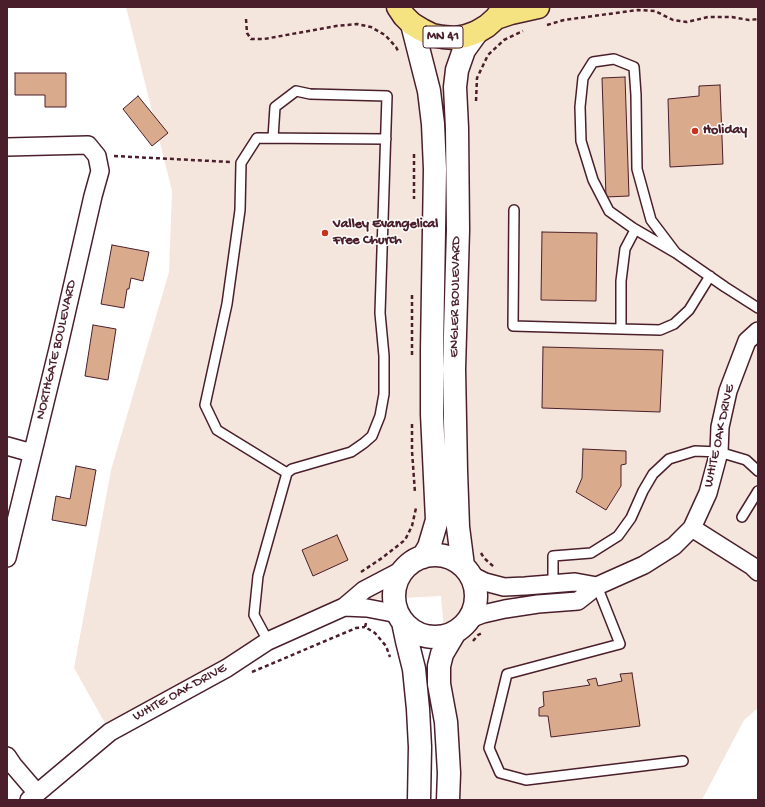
<!DOCTYPE html>
<html>
<head>
<meta charset="utf-8">
<style>
	body { margin:0 }
	#map { position:relative; width:765px; height:807px; overflow:hidden; background:#fff; font-family:"Gochi Hand",sans-serif }
	canvas { display:block }
	.frame { position:absolute; inset:0; border:8px solid #4a1f2b; pointer-events:none }
</style>
</head>
<body>
<div id="map">
<canvas width="765" height="807"></canvas>
<div class="frame"></div>
</div>
<script>
const c = document.querySelector('canvas').getContext('2d');
c.lineJoin = 'round';
function fillPath(path, color) {
  c.fillStyle = color;
  c.fill(path, 'evenodd');
}
function toPath(rows) {
  const path = new Path2D();
  for (const r of rows) {
    if (r.length === 3) {
      path.moveTo(r[0] + r[2], r[1]);
      path.arc(r[0], r[1], r[2], 0, 2 * Math.PI);
      continue;
    }
    path.moveTo(r[0], r[1]);
    for (let i = 2; i < r.length; i += 2) path.lineTo(r[i], r[i + 1]);
  }
  return path;
}
function trace(path, color, width, dash) {
  c.strokeStyle = color;
  c.lineWidth = width;
  c.lineCap = dash ? 'butt' : 'round';
  c.setLineDash(dash || []);
  c.stroke(path);
}
function drawText(font, color, halo, rows, align = 'center') {
  c.font = font + ' "Gochi Hand",sans-serif';
  c.lineWidth = 3;
  c.setLineDash([]);
  c.textBaseline = 'middle';
  c.strokeStyle = halo;
  c.fillStyle = color;
  for (const [text, x, y, turn = 0] of rows) {
    c.save();
    c.translate(x, y);
    c.rotate((+turn || 0) * Math.PI / 180);
    c.textAlign = isNaN(turn) ? turn : align;
    if (halo) c.strokeText(text, 0, 0);
    c.fillText(text, 0, 0);
    c.restore();
  }
}
fillPath(toPath([
	[126,7,758,7,758,708,744,720,702,800,459,800,441,596,363,600,110,732,74,668,111,470,169,272,172,191]
]), '#f4e6dc');
const building = toPath([
	[15,73,66,73,66,107,45,107,45,95,15,95,15,73],
	[625,77,629,196,606,197,602,78,625,77],
	[720,85,723,164,670,167,668,99,699,96,699,86,720,85],
	[138,96,168,133,152,146,123,109,138,96],
	[542,232,597,233,596,301,541,300,542,232],
	[112,245,149,252,143,281,131,278,129,289,127,289,124,308,101,304,112,245],
	[93,325,116,329,108,380,85,376,93,325],
	[543,347,663,350,660,412,542,408,543,347],
	[583,449,626,451,626,464,621,465,621,486,606,510,576,492,582,478,583,449],
	[76,466,96,470,86,526,52,520,56,496,70,499,76,466],
	[337,535,348,560,313,576,302,550,337,535],
	[632,673,640,726,551,737,548,716,539,716,539,708,544,706,543,692,590,685,587,680,596,678,598,686,622,681,620,674,632,673]
]);
fillPath(building, '#d9aa8b');
trace(building, '#4a1f2b', 1);
const lane = toPath([
	[514,210,513,326,621,329],
	[635,230,625,249,621,281,621,329,660,330,674,324,689,310,710,276],
	[676,253,651,220,637,169,636,95,634,67,614,59,593,62,583,78,580,107,581,141,593,180,609,211,633,228,676,253,725,287,758,308],
	[287,473,217,430,205,405,227,304,240,210,241,163,257,138,386,139],
	[742,517,758,491],
	[553,584,553,556,591,553,618,536,631,518,643,491,653,474,669,459,695,451,719,452,746,460,758,471],
	[597,586,620,644,507,674,489,748,500,773,526,780,683,761],
	[268,641,254,615,258,576,287,473,292,469,351,452,364,443,372,436,380,416,384,394,384,356,380,313,387,96,310,94,296,91,275,107,273,138]
]);
const street = toPath([
	[7,147,88,145,97,156,100,171,93,196,58,349,7,558],
	[7,446,32,453],
	[692,528,752,566,758,572],
	[469,574,485,582,504,587,525,586,575,582,597,586],
	[344,607,367,608,398,614],
	[467,620,483,614,505,609,538,604,578,601,597,586,644,565,674,546,692,528,708,493,719,452,720,427,728,391,747,341,758,331],
	[7,756,13,765,37,793],
	[29,800,110,732,227,668,268,641,344,607,364,590,406,568]
]);
const secondary = toPath([
	[412,24,429,91,433,124,435,169,432,351,432,414,437,520,429,547,423,557],
	[435,596,41],
	[463,566,458,527,456,471,454,369,458,230,457,128,455,87,457,70,464,50,477,32],
	[403,622,407,641,414,669,418,709,420,747,419,800],
	[448,800,449,773,446,722,439,684,439,666,442,654,455,632]
]);
const primary = toPath([
	[398,7,404,16,412,24,422,30,432,35,443,37,455,38,466,36,477,32,487,26,496,18,504,7],
	[496,18,511,13,538,7]
]);
trace(lane, '#4a1f2b', 12);
trace(street, '#4a1f2b', 20);
trace(secondary, '#4a1f2b', 25);
trace(primary, '#4a1f2b', 25);
trace(toPath([
	[246,19,247,33,251,39,264,39,336,26,357,24,371,27,385,35,396,47,398,51],
	[547,25,564,20,638,10,655,11,673,20,687,22,708,17,732,17,749,20,758,19],
	[476,101,477,78,488,55,504,40,523,31],
	[414,154,414,199],
	[114,156,231,162],
	[412,355,412,294],
	[412,424,412,451,415,493],
	[481,553,484,558,494,567],
	[361,572,382,558,405,540,412,526,416,508],
	[366,623,365,627,375,633,386,646,390,657],
	[473,641,478,635,482,633],
	[252,672,356,628,365,627]
]), '#4a1f2b', 2.5, [4, 3]);
trace(lane, '#fff', 9);
trace(street, '#fff', 17);
trace(secondary, '#fff', 22);
trace(primary, '#f5e382', 22);
for (const [x, y, r, color] of [
	[695,131,4,"#c8321e"],
	[325,233,4,"#c8321e"]
]) {
  const dot = new Path2D();
  dot.arc(x, y, r, 0, 2 * Math.PI);
  c.fillStyle = color;
  c.fill(dot);
  trace(dot, '#fff', 1.5);
}
for (const [x, y, w] of [
	[443,37,40]
]) {
  const box = new Path2D();
  box.roundRect(x - w / 2, y - 11, w, 22, 3);
  c.fillStyle = '#fff';
  c.fill(box);
  trace(box, '#4a1f2b', 1);
}
drawText('bold 13px', '#4a1f2b', null, [
	["MN 41",443,37]
]);
drawText('bold 14px', '#4a1f2b', '#fff', [
	["Holiday",703,131],
	["Valley Evangelical",333,225],
	["Free Church",333,241]
], 'left');
drawText('14px', '#4a1f2b', '#fff', [
	["ENGLER BOULEVARD",456,297,-89],
	["NORTHGATE BOULEVARD",57,350,-77],
	["WHITE OAK DRIVE",720,436,-78],
	["WHITE OAK DRIVE",180,693,-29]
]);
</script>
</body>
</html>
